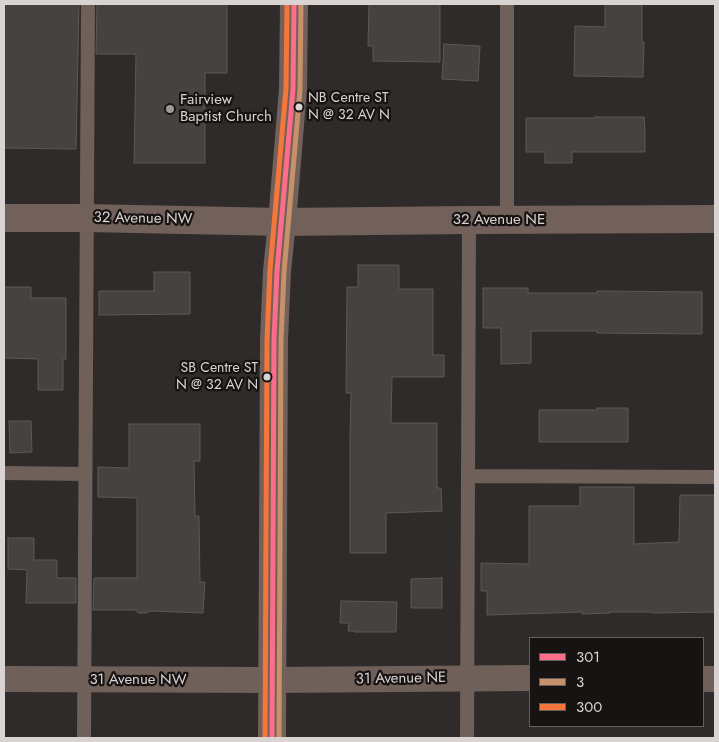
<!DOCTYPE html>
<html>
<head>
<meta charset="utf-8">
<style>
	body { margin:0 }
	#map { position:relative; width:719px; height:742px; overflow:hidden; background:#2f2b2a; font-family:Jost,sans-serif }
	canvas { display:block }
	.frame { position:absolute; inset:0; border:5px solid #d9d3d1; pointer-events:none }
	.legend { position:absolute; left:529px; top:637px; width:175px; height:90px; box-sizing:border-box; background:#171312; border:1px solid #65605e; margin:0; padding:6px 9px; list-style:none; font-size:15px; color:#d9d3d1 }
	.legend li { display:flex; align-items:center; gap:10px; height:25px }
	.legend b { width:25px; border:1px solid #65605e }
</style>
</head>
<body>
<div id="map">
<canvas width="719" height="742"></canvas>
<div class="frame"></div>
<ul class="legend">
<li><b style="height:6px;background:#fb6d88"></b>301</li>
<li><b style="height:6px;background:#c7916a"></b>3</li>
<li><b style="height:6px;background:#f5763a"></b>300</li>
</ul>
</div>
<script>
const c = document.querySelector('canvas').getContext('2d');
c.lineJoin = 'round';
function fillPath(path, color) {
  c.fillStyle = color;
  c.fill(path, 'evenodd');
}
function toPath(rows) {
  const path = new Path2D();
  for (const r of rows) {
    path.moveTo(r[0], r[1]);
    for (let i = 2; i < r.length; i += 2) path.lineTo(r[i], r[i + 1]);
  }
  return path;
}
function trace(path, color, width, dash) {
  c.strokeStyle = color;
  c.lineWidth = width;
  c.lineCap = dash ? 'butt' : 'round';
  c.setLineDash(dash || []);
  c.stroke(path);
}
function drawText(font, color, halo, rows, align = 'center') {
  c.font = font + ' Jost,sans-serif';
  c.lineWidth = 4.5;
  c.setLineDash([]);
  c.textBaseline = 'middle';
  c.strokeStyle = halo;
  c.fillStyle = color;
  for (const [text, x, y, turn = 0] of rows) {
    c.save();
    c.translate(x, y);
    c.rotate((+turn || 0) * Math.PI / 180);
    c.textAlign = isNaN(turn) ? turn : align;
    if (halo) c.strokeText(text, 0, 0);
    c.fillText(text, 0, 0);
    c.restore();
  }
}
const building = toPath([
	[4,4,79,4,76,149,4,148,4,4],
	[97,4,227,4,227,73,205,73,205,163,134,163,136,54,96,54,97,4],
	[369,4,440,4,440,62,373,61,373,46,368,46,369,4],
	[605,4,642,4,642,42,644,42,643,77,574,76,575,26,605,27,605,4],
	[444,44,480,46,478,81,442,79,444,44],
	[595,117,644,117,645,128,645,152,572,152,572,163,545,163,545,152,526,152,526,118,595,118,595,117],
	[358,265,399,265,399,289,433,289,433,355,444,355,444,377,392,377,391,423,437,423,437,488,441,488,442,511,386,513,386,553,350,553,350,437,351,393,346,393,347,287,358,287,358,265],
	[154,272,190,272,190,314,99,315,99,291,154,291,154,272],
	[4,287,31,287,31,298,66,298,66,359,63,359,63,390,38,390,38,359,4,358,4,287],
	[483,288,528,288,528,293,597,293,597,291,702,292,702,334,597,333,597,331,531,331,531,363,501,364,501,328,483,328,483,288],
	[597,408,628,408,628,442,539,442,539,410,597,410,597,408],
	[9,421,31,421,32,452,10,453,9,421],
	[129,424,200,424,200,461,194,461,195,516,199,516,200,582,205,582,203,613,150,611,147,613,138,613,136,610,93,610,94,578,137,578,137,498,98,497,98,467,129,468,129,424],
	[580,487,634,487,634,544,679,542,680,495,715,495,715,612,652,613,652,612,610,612,610,613,582,614,582,612,487,615,487,591,481,591,481,563,529,564,529,506,580,506,580,487],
	[8,538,34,538,34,560,57,560,57,578,76,578,76,603,26,603,27,570,8,569,8,538],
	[442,578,442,608,411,608,411,579,442,578],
	[341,601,397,602,396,632,354,632,354,631,348,631,349,623,340,623,341,601]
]);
fillPath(building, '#464241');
trace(building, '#5c5958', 1);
trace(toPath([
	[507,4,507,220],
	[4,473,85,474],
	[468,476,715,477],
	[84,738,88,4],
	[467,738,469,220]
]), '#6f605a', 14);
trace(toPath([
	[4,679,272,680,530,678],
	[703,679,715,679]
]), '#6f605a', 26);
trace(toPath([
	[4,218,86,218,282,222,469,220,715,219],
	[272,738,274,340,277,271,282,222,293,89,294,4]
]), '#71615a', 28);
trace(toPath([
	[272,738,274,340,277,271,293,89,294,4]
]), '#fb6d88', 5);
trace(toPath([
	[279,738,281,340,284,272,300,90,301,4]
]), '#c7916a', 5);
trace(toPath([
	[265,738,267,340,270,270,286,89,287,4]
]), '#f5763a', 5);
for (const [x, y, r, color] of [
	[299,107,4.5,"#d9d3d1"],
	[170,109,5,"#9e9897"],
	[267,377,4.5,"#d9d3d1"]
]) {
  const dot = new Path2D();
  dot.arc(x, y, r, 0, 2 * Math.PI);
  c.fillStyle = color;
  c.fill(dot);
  trace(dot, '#171312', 2);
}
drawText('14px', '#d9d3d1', '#171312', [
	["NB Centre ST",308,99],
	["N @ 32 AV N",308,116],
	["SB Centre ST",258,369,"right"],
	["N @ 32 AV N",258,386,"right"]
], 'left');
drawText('15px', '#d9d3d1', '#171312', [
	["Fairview",180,100],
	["Baptist Church",180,117]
], 'left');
drawText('15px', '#d9d3d1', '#171312', [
	["32 Avenue NW",143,219,1],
	["32 Avenue NE",499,220],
	["31 Avenue NE",401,679,-1],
	["31 Avenue NW",138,680]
]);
</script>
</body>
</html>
